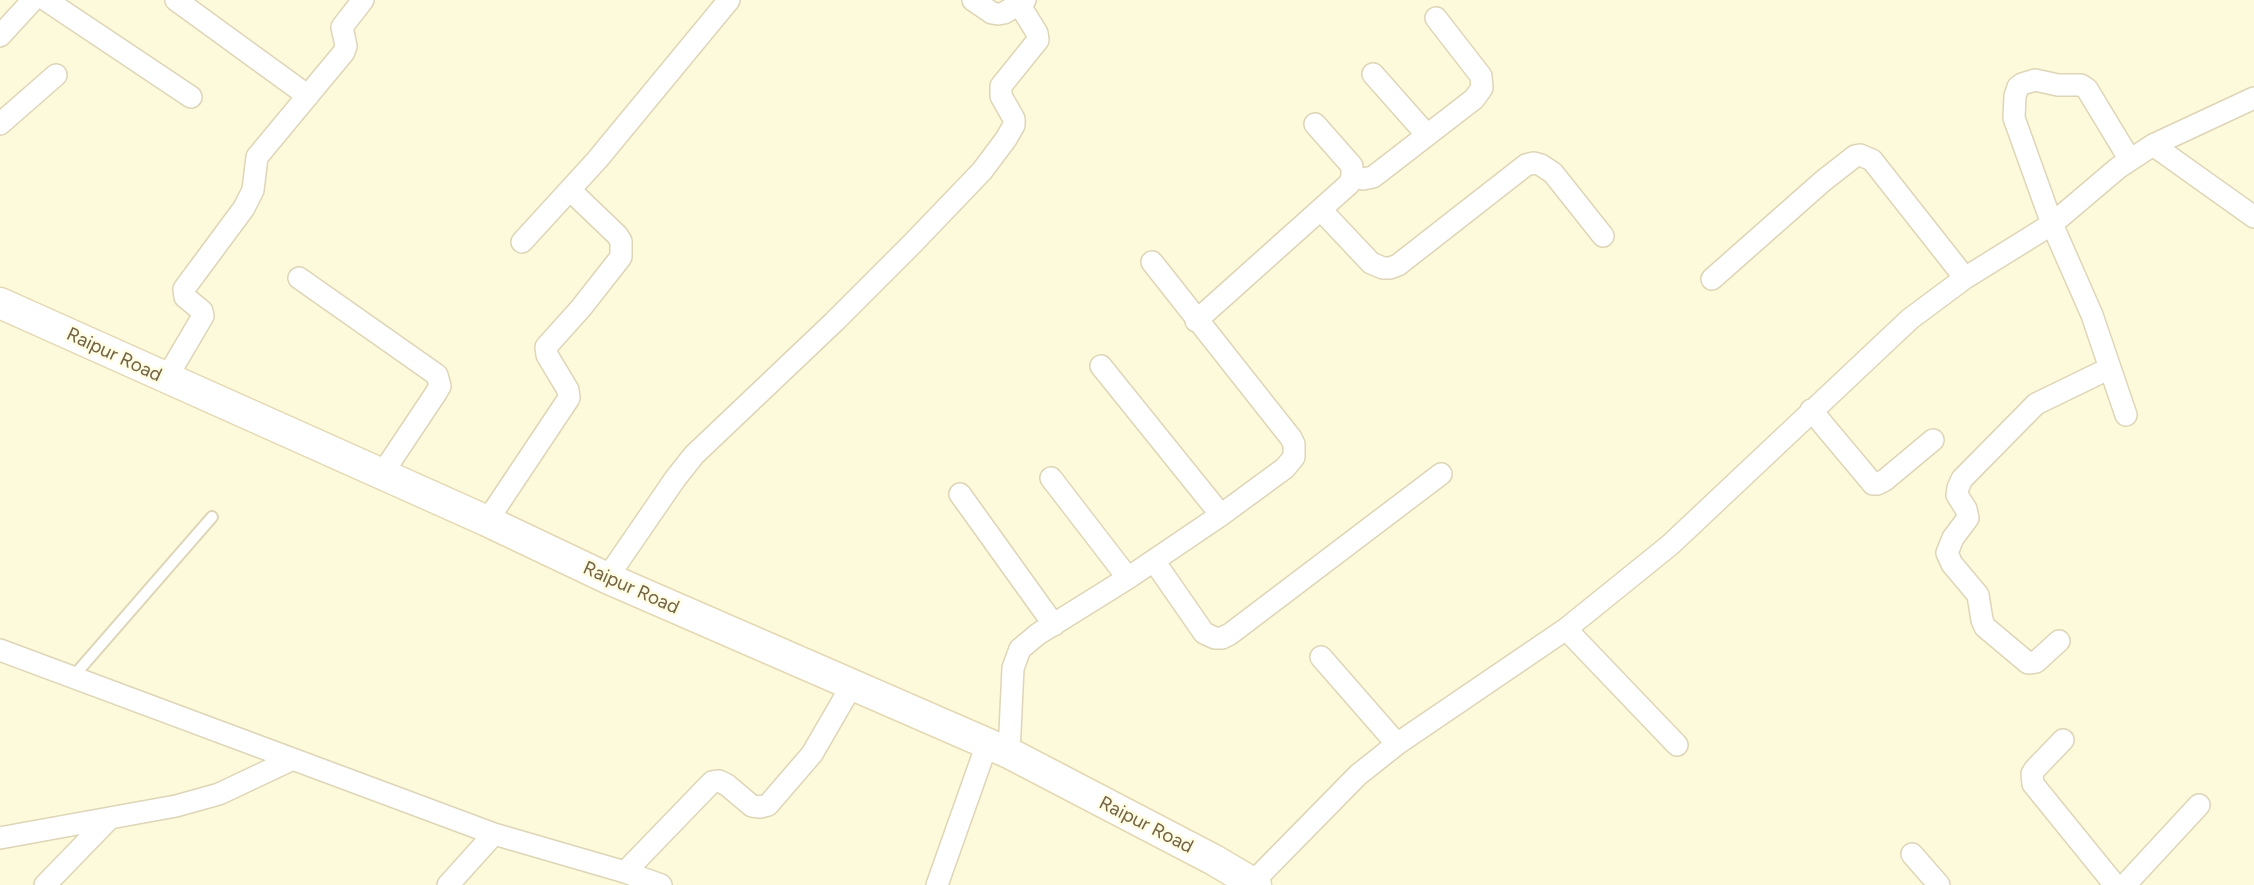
<!DOCTYPE html>
<html>
<head>
<meta charset="utf-8">
<style>
	body { margin:0 }
	canvas { display:block; background:#fdfadc }
</style>
</head>
<body>
<canvas width="2254" height="885"></canvas>
<script>
const c = document.querySelector('canvas').getContext('2d');
c.lineJoin = 'round';
function toPath(rows) {
  const path = new Path2D();
  for (const r of rows) {
    path.moveTo(r[0], r[1]);
    for (let i = 2; i < r.length; i += 2) path.lineTo(r[i], r[i + 1]);
  }
  return path;
}
function trace(path, color, width, dash) {
  c.strokeStyle = color;
  c.lineWidth = width;
  c.lineCap = dash ? 'butt' : 'round';
  c.setLineDash(dash || []);
  c.stroke(path);
}
function drawText(font, color, halo, rows, align = 'center') {
  c.font = font + ' Figtree,sans-serif';
  c.lineWidth = 5;
  c.setLineDash([]);
  c.textBaseline = 'middle';
  c.strokeStyle = halo;
  c.fillStyle = color;
  for (const [text, x, y, turn = 0] of rows) {
    c.save();
    c.translate(x, y);
    c.rotate((+turn || 0) * Math.PI / 180);
    c.textAlign = isNaN(turn) ? turn : align;
    if (halo) c.strokeText(text, 0, 0);
    c.fillText(text, 0, 0);
    c.restore();
  }
}
const service = toPath([
	[72,678,212,517]
]);
const minor = toPath([
	[46,0,191,97],
	[176,0,308,96],
	[973,0,992,13,998,14,1004,13,1025,0],
	[0,36,33,0],
	[1373,74,1427,135],
	[0,124,56,75],
	[2153,145,2254,217],
	[1352,177,1363,179,1373,177,1474,99,1482,88,1481,76,1436,18],
	[1321,210,1371,263,1383,268,1390,268,1398,265,1526,165,1534,163,1541,165,1553,173,1603,236],
	[522,242,597,160,729,0],
	[299,278,437,375,440,386,436,393,382,474],
	[1712,279,1823,181,1855,156,1860,155,1872,160,1965,278],
	[1196,321,1349,184,1352,177,1352,166,1315,124],
	[1101,366,1221,515],
	[166,379,203,316,202,311,185,297,184,289,244,208,253,190,257,157,344,52,346,46,342,27,363,0],
	[1811,410,1873,484,1877,484,1885,480,1933,440],
	[2126,415,2092,315,2052,224,2014,118,2015,96,2018,87,2022,84,2035,80,2058,85,2081,85,2087,89,2130,160],
	[1051,478,1128,578],
	[960,494,1054,625],
	[487,521,569,398,568,390,547,355,546,347,581,308,621,257,621,241,617,235,570,190],
	[1154,561,1204,633,1215,638,1222,638,1230,634,1441,474],
	[607,578,675,479,694,455,834,322,913,243,982,171,1006,139,1014,125,1014,119,1001,96,1001,86,1038,40,1037,33,1019,4],
	[1566,629,1677,745],
	[2059,641,2036,662,2028,663,1985,627,1982,620,1978,595,1952,564,1947,553,1953,538,1968,518,1966,509,1957,495,1958,488,1962,479,2036,404,2110,368],
	[0,650,494,834,625,872,661,885],
	[1321,657,1397,744],
	[2063,740,2035,769,2032,774,2033,784,2115,885],
	[1009,753,1013,668,1020,649,1038,634,1128,578,1221,515,1285,468,1294,457,1294,444,1291,438,1152,262],
	[0,838,176,806,219,794,291,760],
	[1912,854,1939,885],
	[625,872,712,782,719,781,727,785,752,806,760,807,768,805,812,754,852,685],
	[45,885,110,818],
	[448,885,494,834],
	[937,885,987,744],
	[1250,885,1358,775,1397,744,1566,629,1670,545,1910,319,1965,278,2052,224,2118,168,2153,145,2254,98],
	[2125,885,2199,805]
]);
const secondary = toPath([
	[0,303,487,521,607,578,1009,753,1214,860,1256,885]
]);
trace(service, '#ded5b7', 14);
trace(minor, '#ded5b7', 24);
trace(secondary, '#e4d8b3', 33);
trace(service, '#fff', 10);
trace(minor, '#fff', 21);
trace(secondary, '#fff', 30);
drawText('19px', '#736345', '#fffce4', [
	["Raipur Road",114,355,25],
	["Raipur Road",631,588,24],
	["Raipur Road",1146,825,27]
]);
</script>
</body>
</html>
